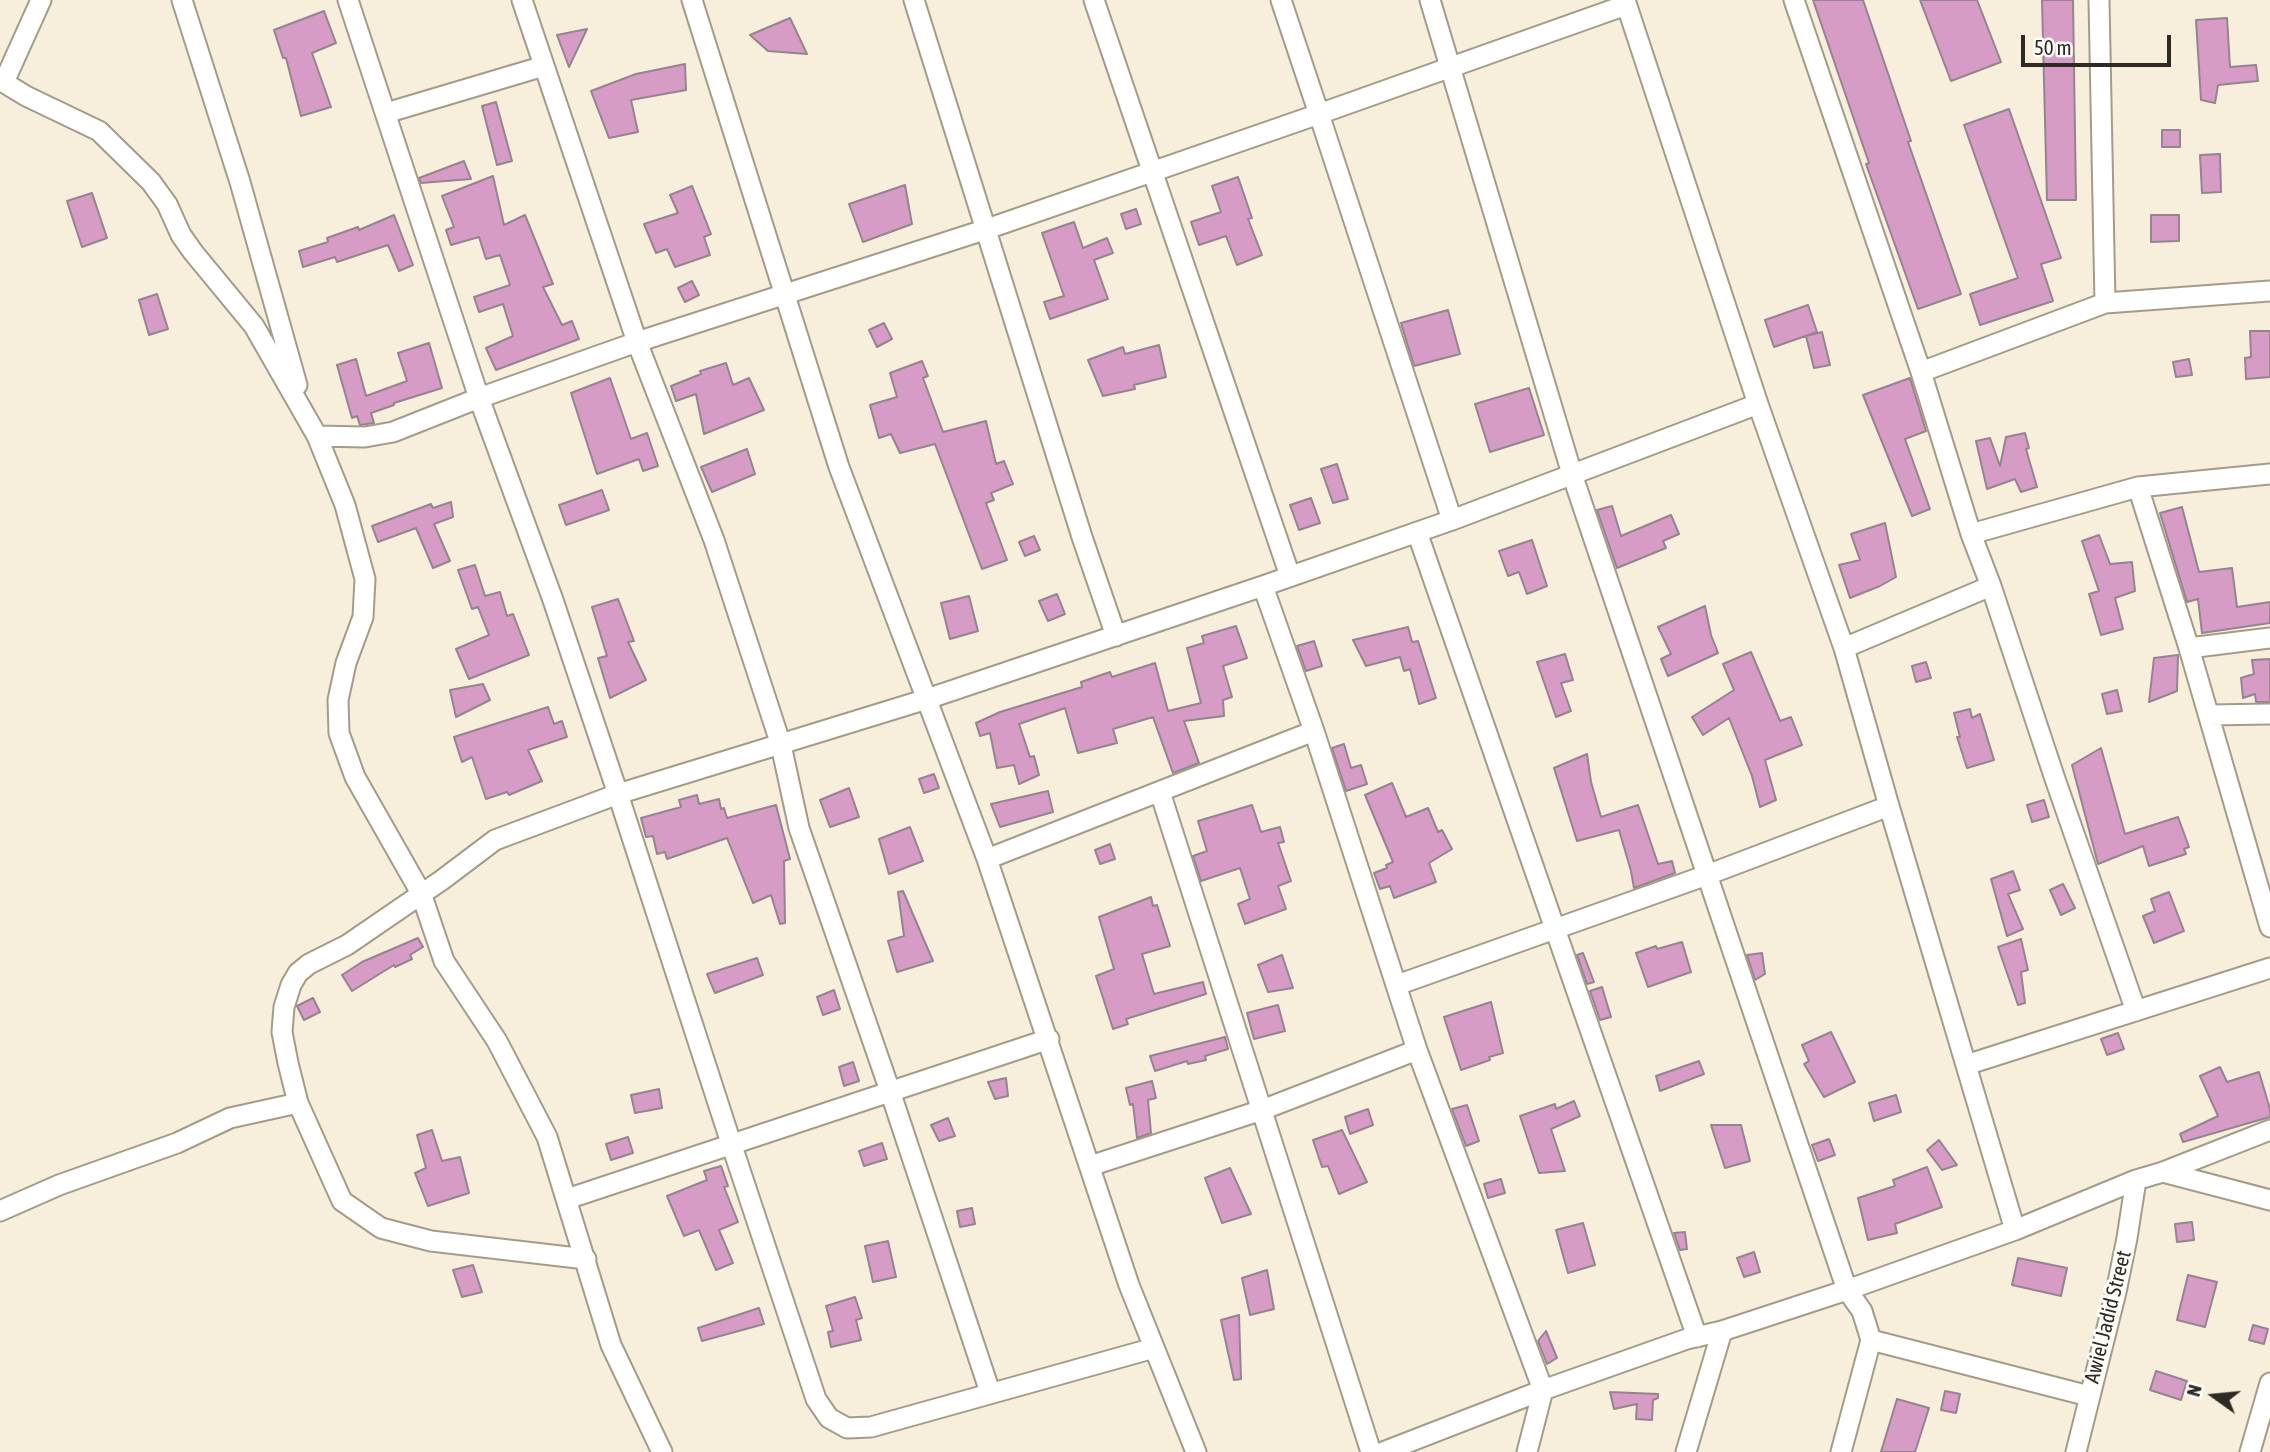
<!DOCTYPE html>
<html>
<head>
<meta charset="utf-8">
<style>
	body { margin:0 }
	#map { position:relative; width:2270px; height:1452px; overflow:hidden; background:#f7efdb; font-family:"Asap Condensed",sans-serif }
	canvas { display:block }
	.north { position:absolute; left:2179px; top:1361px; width:70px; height:70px; -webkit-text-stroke:5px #fefdf9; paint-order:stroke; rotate:285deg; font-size:19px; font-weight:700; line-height:28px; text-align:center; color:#2d2b23 }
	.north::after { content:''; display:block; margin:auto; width:24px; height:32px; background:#2d2b23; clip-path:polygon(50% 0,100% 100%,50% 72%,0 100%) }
	.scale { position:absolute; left:2021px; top:35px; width:150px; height:32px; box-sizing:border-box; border:4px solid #2d2b23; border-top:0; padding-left:9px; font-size:21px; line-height:24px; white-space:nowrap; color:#2d2b23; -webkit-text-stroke:5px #fefdf9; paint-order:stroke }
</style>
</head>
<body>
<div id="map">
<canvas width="2270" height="1452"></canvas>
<div class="north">N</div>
<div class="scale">50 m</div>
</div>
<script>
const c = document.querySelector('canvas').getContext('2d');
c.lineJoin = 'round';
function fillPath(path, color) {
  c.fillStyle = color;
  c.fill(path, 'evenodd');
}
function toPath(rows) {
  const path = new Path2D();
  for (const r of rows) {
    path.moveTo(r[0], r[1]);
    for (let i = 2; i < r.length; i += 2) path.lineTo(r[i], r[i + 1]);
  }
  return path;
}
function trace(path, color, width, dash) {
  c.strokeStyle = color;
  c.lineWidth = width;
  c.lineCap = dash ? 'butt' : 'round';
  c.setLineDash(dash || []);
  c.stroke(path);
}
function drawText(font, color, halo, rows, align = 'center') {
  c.font = font + ' "Asap Condensed",sans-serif';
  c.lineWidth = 6;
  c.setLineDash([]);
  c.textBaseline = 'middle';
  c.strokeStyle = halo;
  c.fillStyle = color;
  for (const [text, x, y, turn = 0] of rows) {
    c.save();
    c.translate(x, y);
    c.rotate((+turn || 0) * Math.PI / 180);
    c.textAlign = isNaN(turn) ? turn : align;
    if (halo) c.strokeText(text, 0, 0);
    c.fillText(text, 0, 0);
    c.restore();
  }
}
const building = toPath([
	[1813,0,1863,0,1911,141,1908,142,1961,294,1918,309,1866,164,1869,163,1813,0],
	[1920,0,1977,0,2001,62,1951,81,1920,0],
	[2042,0,2073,0,2076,200,2047,200,2042,0],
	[324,11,336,43,312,53,331,107,301,116,286,58,283,58,274,30,324,11],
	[790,18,807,54,768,51,750,35,790,18],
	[2227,18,2230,67,2256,65,2258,81,2218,85,2215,103,2201,100,2196,20,2227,18],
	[587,29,569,67,557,35,587,29],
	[685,64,686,90,631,100,638,132,609,138,591,91,636,74,685,64],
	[496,102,512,161,497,165,482,106,496,102],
	[2009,109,2061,258,2041,264,2053,301,1980,325,1970,294,2018,278,1964,125,2009,109],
	[2162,130,2180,130,2180,147,2162,147,2162,130],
	[2220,154,2221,192,2202,193,2200,155,2220,154],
	[464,161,471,179,421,183,419,178,464,161],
	[493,176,504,225,525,215,553,284,543,287,562,325,572,321,579,339,496,370,486,348,513,336,503,304,479,312,474,297,510,285,500,255,486,259,479,237,451,245,446,230,454,227,442,196,493,176],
	[1238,177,1252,218,1248,219,1262,255,1237,265,1226,236,1199,245,1191,222,1221,212,1212,186,1238,177],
	[905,185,912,224,863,242,849,204,905,185],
	[692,186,711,234,704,237,710,255,675,267,667,249,656,253,644,224,678,213,670,195,692,186],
	[92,193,107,238,82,247,67,201,92,193],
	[1136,209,1141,224,1126,229,1121,214,1136,209],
	[394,215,413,265,399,271,388,245,337,262,335,257,303,267,299,251,328,242,327,238,358,227,359,230,394,215],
	[2151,215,2179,215,2179,241,2151,242,2151,215],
	[1074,222,1083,248,1107,238,1113,253,1094,260,1108,299,1050,319,1044,302,1064,296,1042,233,1074,222],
	[692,281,699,295,685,302,678,288,692,281],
	[157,294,168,329,149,335,139,300,157,294],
	[1808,305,1817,332,1774,347,1765,320,1808,305],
	[1448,310,1460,354,1414,366,1401,323,1448,310],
	[884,323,892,339,877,347,869,330,884,323],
	[2250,331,2270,331,2270,377,2246,379,2245,358,2251,357,2250,331],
	[1822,332,1830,365,1814,368,1806,336,1822,332],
	[429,343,442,388,394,403,394,405,371,413,374,423,360,425,357,416,352,418,337,365,356,359,366,396,407,381,398,353,429,343],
	[1159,345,1166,377,1134,385,1135,389,1103,396,1088,360,1123,347,1125,354,1159,345],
	[2189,359,2192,375,2176,377,2173,362,2189,359],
	[922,361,928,376,923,378,943,432,986,421,996,464,1004,461,1013,484,991,493,994,500,986,503,1007,560,982,569,935,444,900,453,891,434,879,438,870,405,897,397,890,373,922,361],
	[726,363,733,385,749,378,764,410,704,434,696,394,676,401,671,386,701,374,700,371,726,363],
	[610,378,631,439,647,433,658,466,643,471,639,459,597,474,571,393,610,378],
	[1910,378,1926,431,1905,439,1930,509,1912,516,1863,395,1910,378],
	[1529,388,1544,435,1490,452,1475,404,1529,388],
	[2025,433,2029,448,2026,449,2037,487,2021,492,2015,479,1987,489,1976,441,1990,438,2000,466,2006,437,2025,433],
	[747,449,755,474,712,492,701,467,747,449],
	[1337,464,1348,499,1333,503,1321,469,1337,464],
	[602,490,609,510,566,525,559,505,602,490],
	[1311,498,1320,523,1299,530,1290,505,1311,498],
	[451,502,453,517,434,524,450,561,433,568,416,528,378,542,372,526,431,504,433,508,451,502],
	[1612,506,1621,536,1671,515,1679,534,1663,541,1666,548,1617,568,1597,510,1612,506],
	[2182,507,2199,572,2232,568,2237,607,2270,602,2270,623,2202,633,2198,599,2187,602,2160,513,2182,507],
	[1885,523,1896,577,1880,586,1850,598,1839,565,1860,560,1851,534,1885,523],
	[2099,535,2110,564,2132,562,2135,591,2115,598,2123,629,2101,635,2089,594,2099,591,2082,541,2099,535],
	[1034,536,1040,550,1025,556,1019,542,1034,536],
	[1532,540,1547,586,1527,594,1519,572,1508,576,1499,551,1532,540],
	[475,565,485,596,500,592,507,616,513,614,529,655,469,679,456,649,489,635,478,607,472,609,458,570,475,565],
	[1057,594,1065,614,1048,621,1039,601,1057,594],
	[969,596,978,631,950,639,941,603,969,596],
	[618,599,634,641,628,642,646,680,610,698,598,658,607,656,592,607,618,599],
	[1705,606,1711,635,1718,653,1668,676,1661,659,1671,654,1658,627,1705,606],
	[1236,626,1247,658,1223,666,1232,697,1223,700,1224,716,1184,721,1199,763,1173,773,1153,717,1113,729,1117,743,1078,753,1065,708,1019,724,1030,757,1034,756,1039,775,1019,784,1014,765,997,768,990,733,980,736,976,723,1000,712,1082,687,1081,682,1110,672,1112,677,1155,663,1168,711,1201,703,1187,648,1204,643,1202,636,1236,626],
	[1408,627,1412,642,1418,641,1436,698,1419,704,1410,669,1404,671,1400,657,1366,666,1353,640,1408,627],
	[1314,641,1322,666,1306,671,1297,646,1314,641],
	[1751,652,1780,721,1791,717,1802,745,1765,760,1776,800,1760,807,1752,776,1729,718,1703,735,1692,717,1734,690,1723,664,1751,652],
	[1565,654,1573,680,1561,683,1571,711,1556,717,1537,662,1565,654],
	[2178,655,2177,691,2149,702,2154,658,2178,655],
	[2270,659,2270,702,2256,702,2255,694,2243,698,2241,678,2254,674,2252,660,2270,659],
	[1926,662,1931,678,1916,682,1912,666,1926,662],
	[483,684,490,700,456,717,450,690,483,684],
	[2117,690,2122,711,2107,714,2102,694,2117,690],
	[548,707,554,724,562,721,567,737,528,750,542,781,509,795,507,792,486,799,472,757,462,762,454,737,548,707],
	[1970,709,1972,718,1980,714,1994,760,1967,768,1957,737,1960,737,1954,713,1970,709],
	[1344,744,1351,768,1361,765,1367,784,1346,791,1332,748,1344,744],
	[2101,748,2125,834,2178,817,2189,847,2184,849,2186,854,2149,866,2143,846,2098,864,2072,765,2101,748],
	[1587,754,1591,782,1601,817,1638,805,1658,864,1672,861,1675,873,1634,888,1631,871,1619,830,1577,841,1554,768,1587,754],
	[934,774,939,788,924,793,919,779,934,774],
	[1392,783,1406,817,1428,808,1438,832,1442,830,1452,849,1429,863,1436,882,1394,898,1390,886,1380,889,1374,873,1387,868,1386,865,1393,862,1365,795,1392,783],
	[849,788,859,817,830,827,820,800,849,788],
	[1048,791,1053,812,1000,827,991,804,1048,791],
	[697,795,699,804,719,799,721,809,724,808,727,818,776,805,790,859,784,861,785,923,780,924,771,895,753,903,727,838,667,859,665,852,657,854,653,836,646,837,641,818,681,807,679,800,697,795],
	[2044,800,2049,817,2032,822,2027,805,2044,800],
	[1252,805,1261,832,1280,827,1284,842,1278,843,1291,881,1278,886,1286,909,1245,924,1238,904,1250,899,1240,868,1201,881,1193,856,1207,851,1198,821,1252,805],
	[910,827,923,861,889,874,879,839,910,827],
	[1110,844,1115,859,1100,864,1095,850,1110,844],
	[2013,871,2020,890,2008,894,2023,929,2007,936,1991,879,2013,871],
	[2063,884,2075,908,2061,915,2050,890,2063,884],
	[903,891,933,961,897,972,888,941,904,936,898,892,903,891],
	[2169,892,2184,931,2154,943,2143,916,2155,911,2151,899,2169,892],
	[1151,897,1153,906,1157,905,1170,946,1142,954,1154,994,1203,982,1206,994,1126,1019,1128,1024,1113,1029,1096,976,1114,969,1099,917,1151,897],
	[418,938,423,947,410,955,412,959,395,967,394,965,352,991,342,975,362,962,418,938],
	[2021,939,2028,970,2021,972,2025,1003,2018,1005,1998,947,2021,939],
	[1682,942,1691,972,1648,987,1636,953,1656,946,1657,949,1682,942],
	[1583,953,1594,982,1587,984,1577,955,1583,953],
	[1762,953,1765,974,1755,980,1747,955,1762,953],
	[1282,955,1293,988,1268,992,1258,965,1282,955],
	[757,958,763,975,715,993,707,974,757,958],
	[1602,987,1611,1017,1600,1020,1590,991,1602,987],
	[834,990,840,1009,823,1015,817,997,834,990],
	[313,998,320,1012,304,1020,297,1006,313,998],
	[1491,1002,1503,1053,1489,1057,1490,1060,1461,1070,1444,1017,1491,1002],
	[1278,1005,1285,1031,1254,1039,1247,1013,1278,1005],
	[1831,1032,1855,1082,1824,1097,1804,1064,1809,1061,1802,1045,1831,1032],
	[2118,1033,2124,1049,2107,1055,2101,1039,2118,1033],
	[1225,1037,1228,1049,1205,1056,1206,1060,1188,1064,1187,1061,1155,1071,1150,1056,1225,1037],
	[1699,1061,1704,1074,1660,1091,1656,1076,1699,1061],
	[853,1062,859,1081,844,1086,839,1067,853,1062],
	[2220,1067,2227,1082,2259,1072,2270,1109,2270,1117,2183,1142,2180,1134,2218,1116,2200,1076,2220,1067],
	[1006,1078,1008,1096,995,1099,988,1082,1006,1078],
	[1152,1081,1156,1098,1148,1100,1151,1133,1137,1138,1133,1104,1130,1105,1126,1088,1152,1081],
	[659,1089,662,1108,635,1113,631,1095,659,1089],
	[1896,1095,1901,1112,1874,1121,1869,1103,1896,1095],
	[1574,1101,1580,1116,1551,1129,1565,1171,1539,1173,1520,1116,1555,1104,1556,1109,1574,1101],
	[1467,1105,1479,1141,1466,1146,1452,1109,1467,1105],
	[1368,1109,1373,1125,1350,1134,1345,1117,1368,1109],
	[948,1118,955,1136,939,1141,931,1125,948,1118],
	[1711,1125,1741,1125,1750,1161,1725,1168,1711,1125],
	[432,1130,442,1161,460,1157,469,1193,428,1206,415,1173,426,1168,417,1135,432,1130],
	[1342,1130,1367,1182,1339,1194,1328,1166,1322,1167,1313,1140,1342,1130],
	[628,1137,633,1153,611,1160,606,1144,628,1137],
	[1829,1139,1835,1155,1818,1161,1812,1145,1829,1139],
	[1939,1140,1957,1165,1942,1170,1927,1150,1939,1140],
	[882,1143,887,1159,864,1166,859,1151,882,1143],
	[721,1166,728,1186,724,1187,738,1222,719,1230,733,1263,716,1270,699,1230,684,1236,667,1196,707,1180,704,1171,721,1166],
	[1927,1167,1942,1207,1895,1224,1897,1233,1868,1240,1858,1198,1895,1186,1893,1180,1927,1167],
	[1230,1168,1251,1214,1222,1223,1205,1178,1230,1168],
	[1501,1179,1505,1193,1488,1198,1484,1184,1501,1179],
	[972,1208,975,1224,960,1227,957,1211,972,1208],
	[2192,1222,2194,1240,2177,1242,2175,1224,2192,1222],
	[1583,1223,1595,1265,1568,1273,1556,1230,1583,1223],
	[1685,1232,1687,1249,1680,1250,1674,1233,1685,1232],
	[888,1241,896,1277,873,1282,865,1246,888,1241],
	[1754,1252,1760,1272,1744,1277,1737,1258,1754,1252],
	[2018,1258,2067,1268,2061,1296,2012,1285,2018,1258],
	[473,1265,482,1292,462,1297,453,1270,473,1265],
	[1267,1270,1274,1309,1250,1315,1242,1278,1267,1270],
	[2188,1275,2217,1282,2205,1327,2177,1320,2188,1275],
	[855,1297,862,1318,856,1320,861,1340,831,1347,828,1332,833,1331,826,1306,855,1297],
	[759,1308,764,1324,702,1341,698,1328,759,1308],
	[1239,1315,1241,1379,1234,1380,1221,1320,1239,1315],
	[2253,1325,2268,1329,2264,1344,2249,1340,2253,1325],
	[1546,1331,1557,1358,1547,1364,1538,1341,1546,1331],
	[2156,1371,2187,1381,2181,1400,2150,1390,2156,1371],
	[1945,1391,1960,1394,1956,1413,1941,1410,1945,1391],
	[1610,1392,1658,1394,1658,1398,1653,1400,1652,1420,1636,1419,1637,1404,1614,1409,1610,1392],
	[1897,1399,1929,1408,1915,1452,1881,1452,1897,1399]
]);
fillPath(building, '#d79cc6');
trace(building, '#958390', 2);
const minor = toPath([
	[182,0,240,182,297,385],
	[348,0,479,398,553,600,618,794,731,1143,816,1399,829,1418,847,1428,871,1427,1154,1348],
	[522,0,637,342,714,540,781,745,799,828,890,1091,990,1392],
	[692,0,839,467,987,859,1129,1285,1196,1452],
	[914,0,1082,537,1116,636],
	[1094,0,1290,576],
	[1430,0,1572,474,1847,1290,1862,1311,1871,1340,1841,1452],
	[1625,0,1758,404,1844,648,1889,806,2015,1230],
	[1794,0,1921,372,1971,534,1991,586,2055,779,2136,1011],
	[2099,0,2105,303],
	[0,80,26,96,99,131,151,182,167,204,181,235,193,252,254,326,317,436,345,505,365,579,363,617,346,663,338,700,339,733,355,777,421,893,444,961,497,1041,547,1137,611,1345,662,1452],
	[4,82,41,0],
	[386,113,544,66],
	[1921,372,2105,303,2270,291],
	[317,436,365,437,393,432,479,398,637,342,987,229,1319,114,1281,0],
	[2138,487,2189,648,2270,927],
	[1452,520,1319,114,1626,5],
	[1417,532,1697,1337],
	[1971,534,2138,487,2270,474],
	[1263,586,1314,731,1417,1050,1543,1390,1527,1452],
	[1844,648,1991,586],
	[2189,648,2270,638],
	[2209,715,2270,714],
	[1160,792,1371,1452],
	[987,859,1314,731],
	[1397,985,1707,875,1889,806],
	[1966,1065,2270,968],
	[1090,1166,1262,1110,1417,1050],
	[2163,1172,2270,1200],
	[567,1199,1049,1039],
	[0,1211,59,1185,177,1143,230,1118,298,1103],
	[586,1259,431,1241,381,1228,342,1201,298,1103,288,1063,282,1032,284,1007,291,985,298,973,309,964,347,945,442,880,495,840,618,794,927,699,1263,586,1452,520,1758,404],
	[1871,1340,2089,1396],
	[1383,1452,1543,1390,1687,1339,1722,1331,1847,1290,2015,1230,2136,1180,2163,1172,2270,1130],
	[1686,1452,1722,1331],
	[2076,1452,2116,1292,2127,1238,2136,1180],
	[2250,1452,2270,1383]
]);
trace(minor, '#a39c89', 23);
trace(minor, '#fff', 19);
drawText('21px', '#2d2b23', '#fefdf9', [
	["Awiel Jadid Street",2108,1317,-76]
]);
</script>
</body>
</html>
